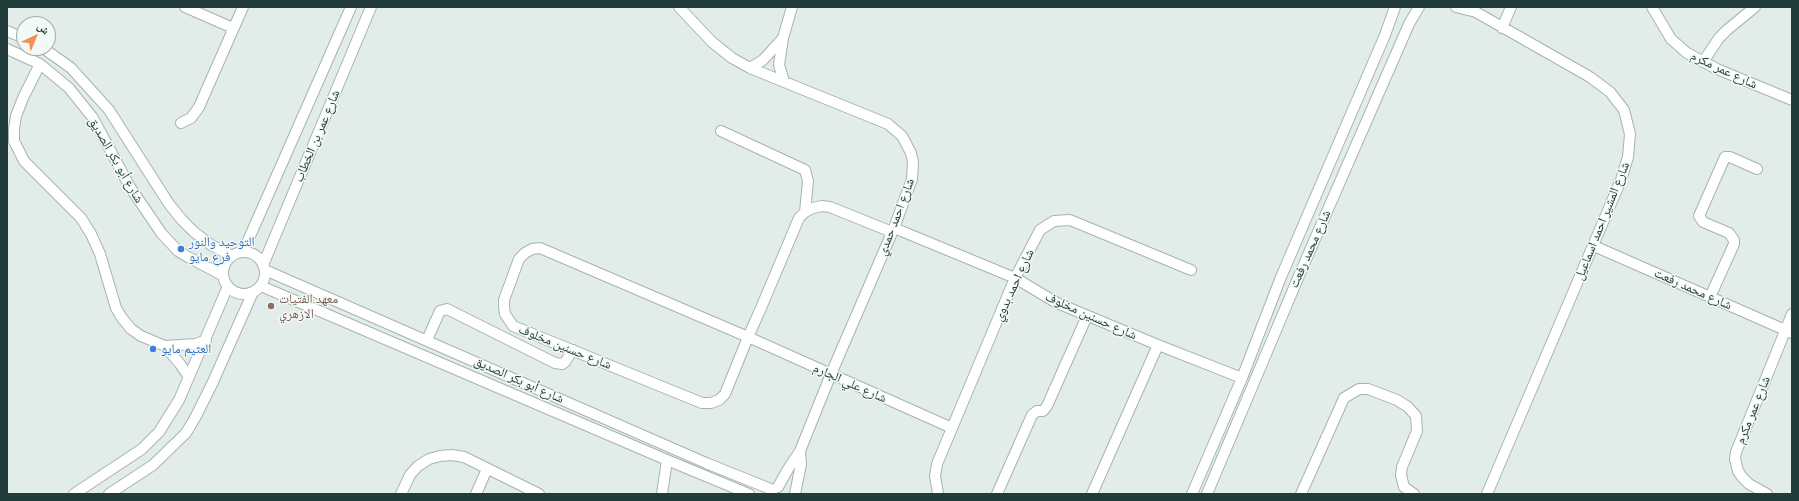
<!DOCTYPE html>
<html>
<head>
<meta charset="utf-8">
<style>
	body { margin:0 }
	#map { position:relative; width:1799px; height:501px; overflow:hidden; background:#e2ece9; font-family:"Public Sans","Noto Naskh Arabic",sans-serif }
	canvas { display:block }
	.frame { position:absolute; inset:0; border:8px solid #223d39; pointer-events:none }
	.north { position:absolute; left:16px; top:16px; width:40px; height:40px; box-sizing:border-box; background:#f2f9f6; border:1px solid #9faeaa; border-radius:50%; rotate:44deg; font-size:11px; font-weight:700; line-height:16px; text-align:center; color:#223d39 }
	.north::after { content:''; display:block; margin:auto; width:14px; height:18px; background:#f38f59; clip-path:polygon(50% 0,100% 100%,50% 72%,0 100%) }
</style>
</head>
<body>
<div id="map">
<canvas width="1799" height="501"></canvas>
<div class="frame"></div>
<div class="north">ش</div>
</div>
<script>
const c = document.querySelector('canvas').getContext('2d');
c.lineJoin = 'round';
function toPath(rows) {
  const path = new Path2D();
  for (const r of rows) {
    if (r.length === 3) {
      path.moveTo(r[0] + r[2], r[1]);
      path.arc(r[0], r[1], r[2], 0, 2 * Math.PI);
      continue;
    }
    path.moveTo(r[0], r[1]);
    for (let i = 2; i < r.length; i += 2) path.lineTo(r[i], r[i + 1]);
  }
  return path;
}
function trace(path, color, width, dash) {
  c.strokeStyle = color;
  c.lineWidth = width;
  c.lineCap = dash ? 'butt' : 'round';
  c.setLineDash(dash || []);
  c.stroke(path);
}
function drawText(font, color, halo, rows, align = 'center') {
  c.font = font + ' "Public Sans","Noto Naskh Arabic",sans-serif';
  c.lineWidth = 3;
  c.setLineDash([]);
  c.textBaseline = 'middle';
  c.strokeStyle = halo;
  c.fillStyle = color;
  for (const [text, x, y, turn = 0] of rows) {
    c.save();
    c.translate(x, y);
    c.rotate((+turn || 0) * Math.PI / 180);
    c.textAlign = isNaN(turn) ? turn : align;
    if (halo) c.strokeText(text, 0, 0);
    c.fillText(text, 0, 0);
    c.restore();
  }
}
const minor = toPath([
	[185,7,233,28],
	[679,7,712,42,732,58,750,68,888,124,902,136,911,153,913,162,912,179,894,228,831,374,800,451,788,469,778,487],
	[1456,7,1472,11],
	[1467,7,1590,77,1610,92,1624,110,1630,134,1628,157,1621,180,1487,494],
	[1652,7,1671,39,1687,53,1717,69,1792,100],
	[1502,28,1511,7],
	[7,31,24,38],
	[43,48,71,68,109,110,169,204,182,220,194,232,211,245,232,256],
	[7,49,40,64,69,88,93,118,130,187,162,234,178,251,188,257,222,275],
	[1703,62,1719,38,1727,30,1755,7],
	[40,64,23,98,16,116,14,129,14,141,24,161,81,218,91,234,100,254,116,308,122,318,131,329,141,336,165,346,196,344,206,340],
	[750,68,763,60,783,38],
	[784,81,779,65,783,38,792,7],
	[181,123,191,118,199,107,243,7],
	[721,131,805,170,808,181,805,212],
	[894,228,1015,278,1057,303,1158,345,1242,378],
	[892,232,830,207,822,206,813,208,805,212,799,218,761,308,748,337,725,394,719,400,711,403,702,403,513,326,505,314,504,307,504,300,519,259,525,253,532,249,540,248,748,337,952,428],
	[1594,246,1792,333],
	[243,252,351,7],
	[244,273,21],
	[263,265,371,7],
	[265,270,706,463,773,490],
	[261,286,667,460,749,494],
	[1710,297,1734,244,1734,240,1729,233,1703,222,1699,216,1725,157,1730,157,1757,169],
	[427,340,440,311,447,309,555,363,562,364,565,362,573,350],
	[165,346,180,364,189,377],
	[74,494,142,449,159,432,179,400,228,286],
	[109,494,153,465,186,433,195,418,212,384,253,292],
	[401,494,410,475,418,466,429,459,440,456,452,455,464,457,539,494],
	[476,494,487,469],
	[662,494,667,460],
	[795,494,801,464,800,451],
	[938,494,935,476,937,464,1015,278,1040,230,1054,221,1070,220,1191,270],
	[997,494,1032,415,1037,411,1043,411,1047,406,1087,316],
	[1092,494,1158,345],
	[1192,494,1242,378,1281,277,1385,35,1395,7],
	[1207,494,1301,271,1409,24,1419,7],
	[1301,494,1344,398,1359,389,1368,389,1397,400,1408,407,1416,416,1417,431,1402,467,1401,475,1404,487,1414,494],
	[1767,494,1749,484,1742,477,1738,471,1735,459,1736,452,1792,314]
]);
trace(minor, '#a5b4b1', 12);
trace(minor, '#fff', 10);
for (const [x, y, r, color] of [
	[181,249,4,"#3f7fe0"],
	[271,306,4,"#8d6e63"],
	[153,349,4,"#3f7fe0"]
]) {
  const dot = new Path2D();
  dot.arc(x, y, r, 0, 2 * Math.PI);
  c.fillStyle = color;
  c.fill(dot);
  trace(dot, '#f2f9f6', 1.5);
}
drawText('13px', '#223d39', '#f2f9f6', [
	["شارع عمر مكرم",1724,70,25],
	["شارع عمر بن الخطاب",317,136,-67],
	["شارع أبو بكر الصديق",116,160,60],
	["شارع احمد حمدي",896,217,-69],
	["شارع المشير احمد اسماعيل",1602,221,-68],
	["شارع محمد رفعت",1310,249,-66],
	["شارع احمد بدوي",1014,285,-65],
	["شارع محمد رفعت",1693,289,24],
	["شارع حسنين مخلوف",1091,316,24],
	["شارع حسنين مخلوف",565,347,22],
	["شارع أبو بكر الصديق",519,380,24],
	["شارع علي الجارم",850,383,24],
	["شارع عمر مكرم",1753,410,-68]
]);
drawText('13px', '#366cbe', '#f2f9f6', [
	["التوحيد والنور",189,242],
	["فرع مايو",189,257],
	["العثيم مايو",161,349]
], 'left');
drawText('13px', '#785e54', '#f2f9f6', [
	["معهد الفتيات",279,299],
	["الازهري",279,314]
], 'left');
</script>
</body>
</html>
